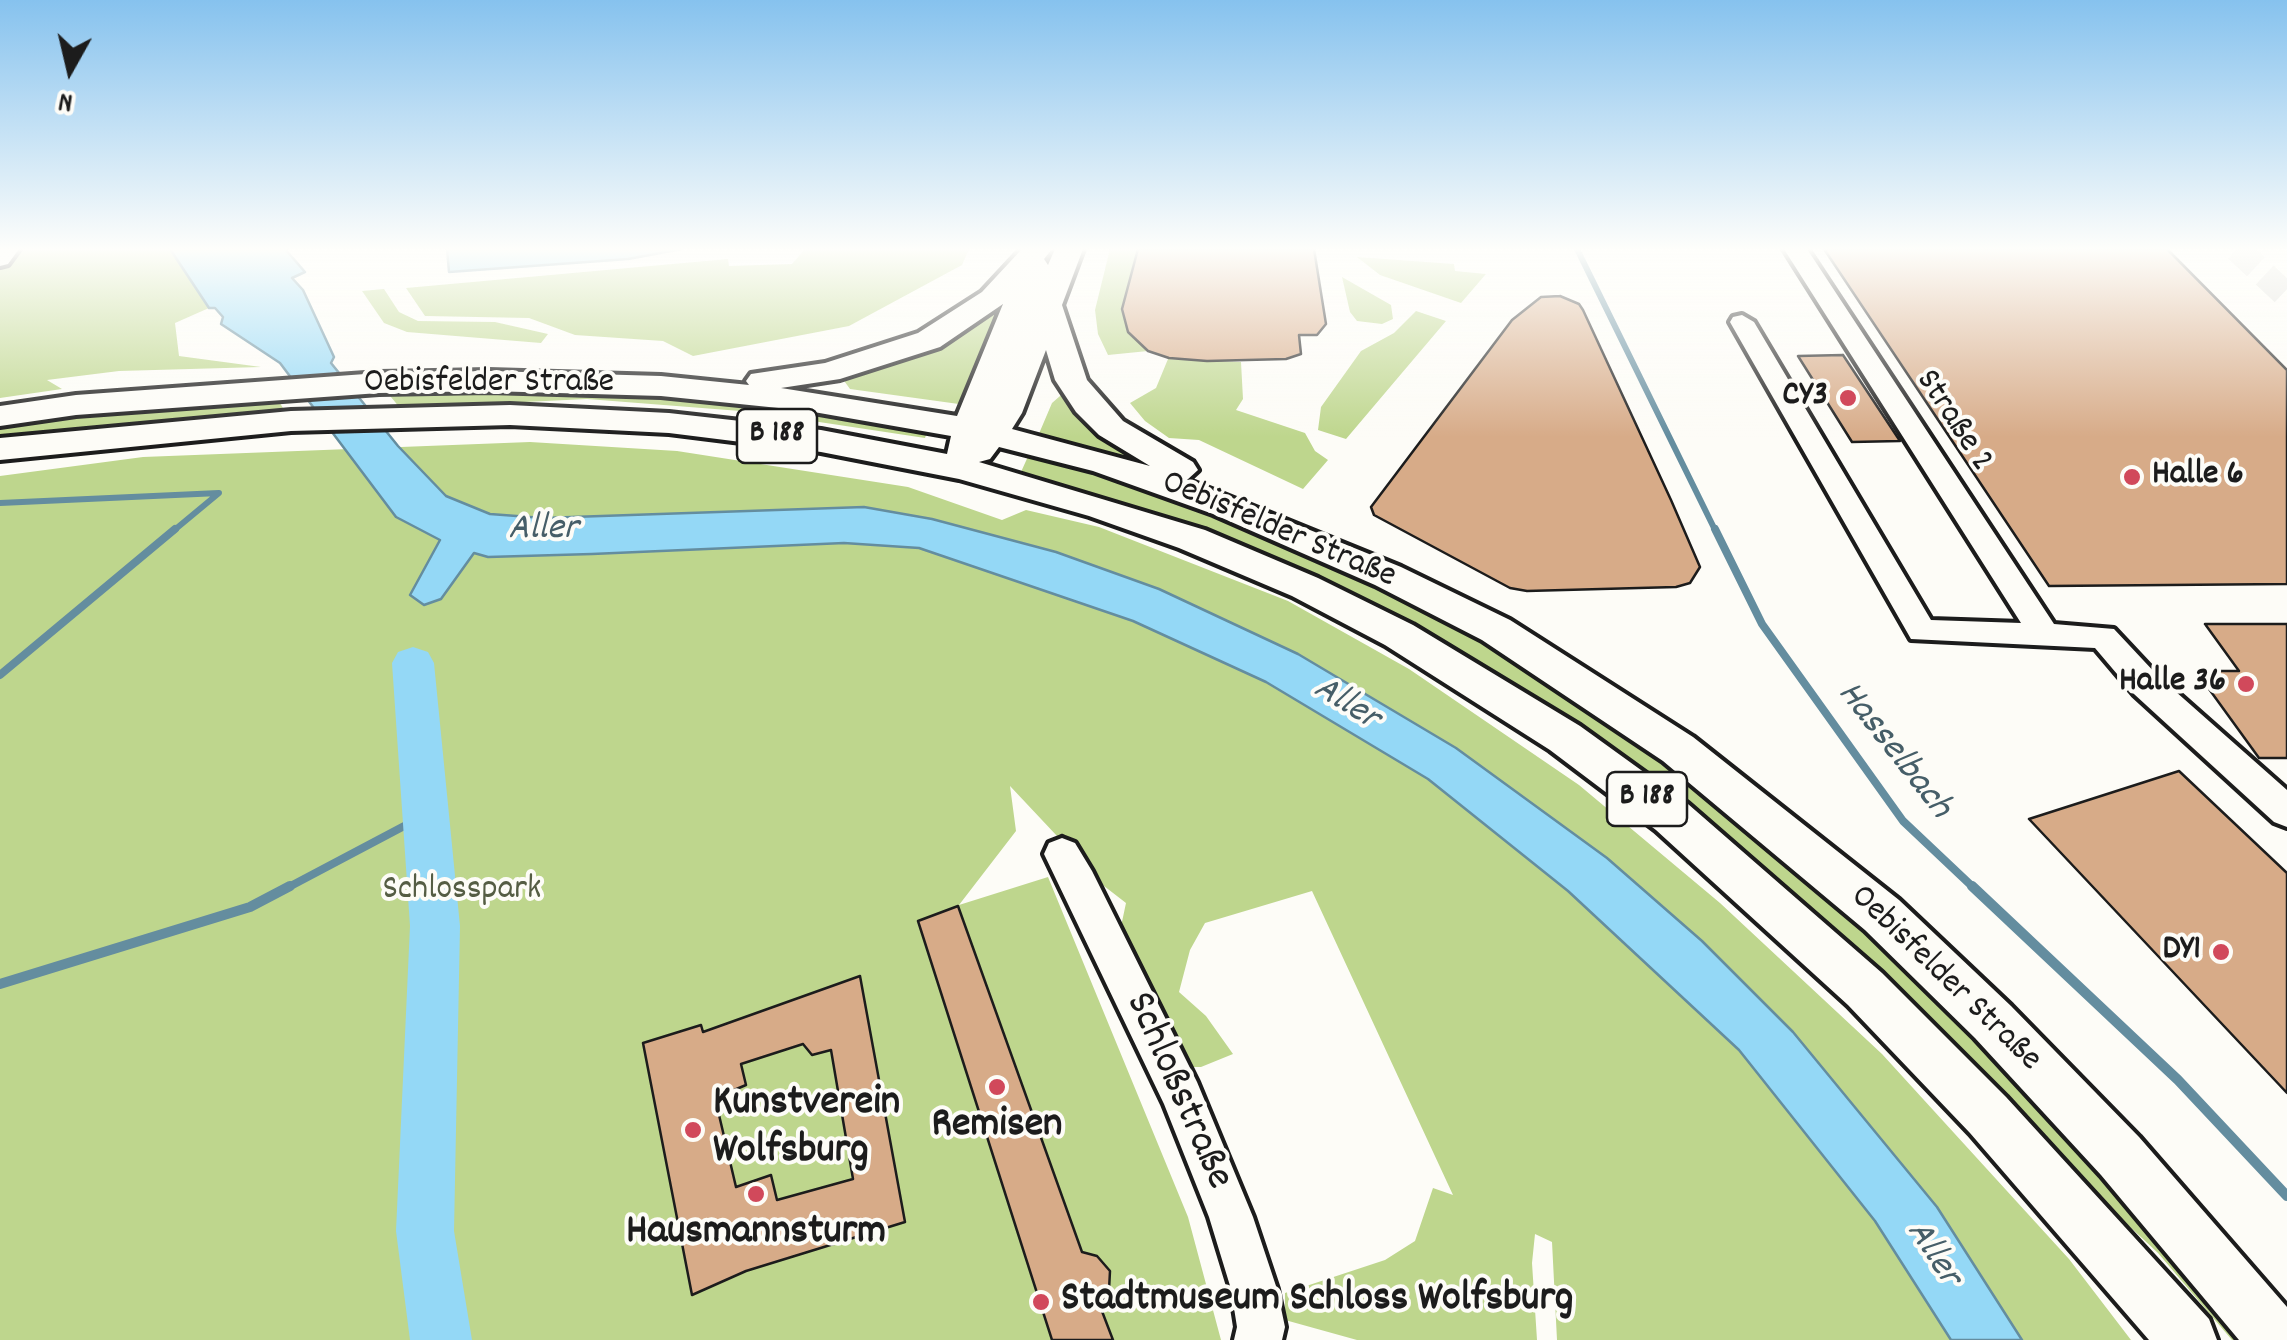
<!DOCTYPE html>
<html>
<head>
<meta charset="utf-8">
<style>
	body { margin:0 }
	#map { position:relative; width:2287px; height:1340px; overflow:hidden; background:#fdfcf7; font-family:Dekko,sans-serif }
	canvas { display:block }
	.north { position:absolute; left:20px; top:20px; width:100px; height:100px; -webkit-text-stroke:8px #fdfcf7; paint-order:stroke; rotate:188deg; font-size:28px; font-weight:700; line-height:40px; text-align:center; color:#1c1c1c }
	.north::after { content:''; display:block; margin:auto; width:35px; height:45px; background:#1c1c1c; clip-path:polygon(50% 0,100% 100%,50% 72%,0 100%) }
</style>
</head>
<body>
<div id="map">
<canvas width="2287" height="1340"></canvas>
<div class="north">N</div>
</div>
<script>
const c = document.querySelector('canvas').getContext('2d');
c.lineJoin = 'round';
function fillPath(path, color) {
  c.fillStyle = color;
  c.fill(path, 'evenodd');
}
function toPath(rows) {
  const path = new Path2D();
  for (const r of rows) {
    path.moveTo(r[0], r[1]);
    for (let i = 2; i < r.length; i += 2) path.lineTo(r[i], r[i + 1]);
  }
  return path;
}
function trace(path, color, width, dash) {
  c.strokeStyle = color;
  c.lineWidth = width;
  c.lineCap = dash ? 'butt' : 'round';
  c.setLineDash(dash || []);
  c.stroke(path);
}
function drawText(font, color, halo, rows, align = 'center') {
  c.font = font + ' Dekko,sans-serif';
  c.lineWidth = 8;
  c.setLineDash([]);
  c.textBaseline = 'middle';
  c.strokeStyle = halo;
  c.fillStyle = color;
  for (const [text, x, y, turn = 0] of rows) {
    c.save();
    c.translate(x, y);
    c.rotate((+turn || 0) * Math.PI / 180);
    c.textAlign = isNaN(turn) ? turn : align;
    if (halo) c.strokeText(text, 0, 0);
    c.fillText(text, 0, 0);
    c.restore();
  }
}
fillPath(toPath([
	[0,249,170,249,209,308,175,323,179,356,261,367,119,371,47,380,62,389,0,398],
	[805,249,969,249,962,265,849,326,693,356,663,341,575,335,529,318,425,316,406,288,728,259,729,266,792,264],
	[1110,249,1138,249,1122,309,1128,331,1148,351,1108,355,1098,334,1095,310],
	[1357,257,1454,264,1455,271,1486,274,1461,303,1380,275],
	[1342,277,1391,305,1393,319,1382,324,1357,321,1350,312],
	[384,289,399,312,418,321,495,322,548,334,541,343,407,332,384,323,362,291],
	[1006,300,966,405,850,389,842,378,936,345],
	[1416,311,1446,321,1346,439,1318,430,1321,407,1361,351,1394,333],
	[1168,359,1241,362,1243,399,1236,410,1305,433,1315,451,1328,460,1303,489,1199,440,1169,438,1145,421,1130,403,1156,388],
	[448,388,640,392,805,409,928,429,925,438,753,412,587,399,400,408,386,391],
	[1068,389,1137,456,1135,460,1129,461,1038,436,1052,403],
	[275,395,286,413,107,427,0,440,0,422],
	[530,442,677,451,908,487,1002,520,1026,510,1099,527,1288,601,1409,669,1579,785,1720,903,1882,1054,2069,1259,2131,1340,2022,1340,1937,1207,1793,1032,1702,941,1607,858,1456,748,1298,654,1159,589,1056,552,1000,537,994,574,1133,621,1266,682,1428,779,1568,891,1739,1050,1875,1221,1951,1340,1557,1340,1552,1242,1535,1234,1532,1263,1537,1340,1357,1340,1285,1320,1285,1293,1385,1260,1415,1241,1433,1188,1453,1195,1312,891,1205,923,1190,950,1179,992,1206,1016,1233,1054,1201,1067,1183,1067,1119,936,1126,903,1104,886,1010,786,1016,831,959,905,1048,877,1188,1217,1221,1340,1113,1340,958,906,918,921,1053,1340,0,1340,0,476,143,457],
	[1030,452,1173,495,1311,550,1485,638,1662,755,1760,830,1977,1029,2249,1340,2232,1340,2158,1253,1680,806,1194,529,1021,472]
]), '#bed68d');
const water = toPath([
	[170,249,285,249,305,272,292,278,303,290,334,357,331,363,398,446,446,496,490,514,543,518,864,507,932,519,1056,552,1159,589,1298,654,1456,748,1607,858,1702,941,1793,1032,1937,1207,2022,1340,1951,1340,1875,1221,1739,1050,1568,891,1428,779,1266,682,1133,621,919,548,844,543,592,554,488,557,474,553,441,599,424,605,410,595,440,540,396,517,280,363,221,324,223,317,215,308,209,308,170,249],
	[447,249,682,249,628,259,449,272,447,249]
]);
fillPath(water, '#94d8f6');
trace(water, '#648d9f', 2.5);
trace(toPath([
	[1577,249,1716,532],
	[0,503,219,493,172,532]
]), '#648d9f', 6);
trace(toPath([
	[1715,529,1762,624,1903,821,1975,889],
	[0,675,175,529],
	[285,889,425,815]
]), '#648d9f', 8);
trace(toPath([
	[1972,886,2178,1080,2287,1196],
	[0,984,250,907,290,886]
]), '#648d9f', 10);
fillPath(toPath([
	[413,647,428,652,434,663,460,926,454,1231,472,1340,410,1340,396,1231,410,926,392,663,398,652,413,647]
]), '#94d8f6');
const building = toPath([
	[1138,249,1314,249,1326,324,1317,335,1299,335,1301,354,1286,359,1207,361,1169,358,1148,351,1128,332,1122,309,1138,249],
	[1824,249,2167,249,2287,370,2287,584,2049,586,1824,249],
	[1560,296,1579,304,1583,310,1671,500,1700,567,1690,583,1676,587,1527,591,1510,588,1374,515,1371,507,1512,320,1541,297,1560,296],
	[1843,355,1900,441,1852,442,1798,356,1843,355],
	[2205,624,2287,624,2287,758,2259,758,2196,671,2239,671,2205,624],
	[2179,771,2287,873,2287,1093,2029,819,2179,771],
	[958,906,1082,1252,1097,1256,1110,1271,1109,1290,1100,1306,1113,1340,1052,1340,918,921,958,906],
	[860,976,905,1222,746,1271,692,1295,643,1043,701,1025,703,1032,860,976],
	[803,1044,812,1055,831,1050,853,1179,777,1200,771,1175,736,1187,715,1098,746,1085,741,1064,803,1044]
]);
fillPath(building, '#d7ab88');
trace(building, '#1c1c1c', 2.5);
trace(toPath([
	[2237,249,2287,296]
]), '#dbdad6', 26, [26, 12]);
const minor = toPath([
	[0,249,19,249,8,264,0,266,0,249],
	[1784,249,1807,249,2054,624,2114,629,2158,676,2287,790,2287,827,2274,822,2134,694,2095,648,1911,639,1730,322,1733,317,1742,315,1754,322,1931,620,2021,623,1784,249],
	[1062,838,1075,843,1092,871,1197,1082,1253,1217,1277,1289,1285,1327,1282,1340,1234,1340,1237,1327,1231,1289,1209,1217,1164,1104,1044,854,1049,843,1062,838]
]);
const major = toPath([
	[1022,249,1052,249,1044,259,1048,265,1055,249,1083,249,1062,305,1087,380,1123,421,1193,462,1198,470,1187,480,1401,567,1510,620,1693,737,1899,900,2011,1006,2139,1137,2287,1307,2287,1340,2239,1340,2101,1175,1975,1038,1865,930,1663,761,1482,640,1375,585,1213,514,1093,471,999,447,990,459,979,462,1205,530,1318,578,1413,625,1580,726,1688,804,1882,973,2006,1097,2209,1319,2217,1340,2149,1340,1970,1133,1848,1005,1656,830,1550,750,1385,645,1292,596,1179,548,1089,516,959,479,821,452,669,433,510,425,291,431,0,460,0,438,291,411,510,405,669,413,821,430,947,454,951,436,808,411,661,396,489,391,379,393,76,415,0,426,0,406,76,395,379,373,489,371,661,376,749,385,746,381,751,374,825,363,918,333,982,292,1022,249],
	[1003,304,957,416,781,388,840,379,940,347,1003,304],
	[1046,350,1055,380,1076,412,1099,435,1150,466,1012,429,1022,413,1046,350]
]);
trace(minor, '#1c1c1c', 8);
trace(major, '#1c1c1c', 8);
fillPath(minor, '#fdfcf7');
fillPath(major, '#fdfcf7');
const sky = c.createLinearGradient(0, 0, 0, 437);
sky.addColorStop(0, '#86c2ee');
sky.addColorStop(0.57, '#fefefb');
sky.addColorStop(1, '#fefefb00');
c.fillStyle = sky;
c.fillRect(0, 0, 2287, 437);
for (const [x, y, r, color] of [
	[1848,398,10,"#d1495b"],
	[2132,477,10,"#d1495b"],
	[2246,684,10,"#d1495b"],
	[2221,952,10,"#d1495b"],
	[997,1087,10,"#d1495b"],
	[693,1130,10,"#d1495b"],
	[756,1194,10,"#d1495b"],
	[1041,1302,10,"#d1495b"]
]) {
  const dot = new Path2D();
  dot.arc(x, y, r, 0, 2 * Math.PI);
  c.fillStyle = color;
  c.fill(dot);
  trace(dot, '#fdfcf7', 4);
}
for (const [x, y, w] of [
	[777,436,80],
	[1647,799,80]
]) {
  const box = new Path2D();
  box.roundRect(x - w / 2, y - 27, w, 54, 8);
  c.fillStyle = '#fdfcf7';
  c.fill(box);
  trace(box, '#1c1c1c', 2.5);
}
drawText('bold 32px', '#1c1c1c', null, [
	["B 188",777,436],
	["B 188",1647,799]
]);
drawText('35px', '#1c1c1c', '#fdfcf7', [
	["Oebisfelder Straße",489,385],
	["Straße 2",1952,422,57],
	["Oebisfelder Straße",1278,532,23],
	["Oebisfelder Straße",1944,980,44]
]);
drawText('bold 35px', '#1c1c1c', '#fdfcf7', [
	["CY3",1828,398],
	["Halle 6",2152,477,"left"],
	["Halle 36",2226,684],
	["DY1",2201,952]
], 'right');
drawText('35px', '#555d44', '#fdfcf7', [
	["Schlosspark",462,892]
]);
drawText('italic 38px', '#465e68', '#fdfcf7', [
	["Aller",543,532],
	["Aller",1345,706,32],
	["Hasselbach",1892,752,52],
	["Aller",1931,1255,57]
]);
drawText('42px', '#1c1c1c', '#fdfcf7', [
	["Schloßstraße",1176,1092,66]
]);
drawText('bold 42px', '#1c1c1c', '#fdfcf7', [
	["Kunstverein",713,1106],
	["Wolfsburg",713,1154],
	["Remisen",997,1128,"center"],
	["Hausmannsturm",756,1235,"center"],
	["Stadtmuseum Schloss Wolfsburg",1061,1302]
], 'left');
</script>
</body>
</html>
